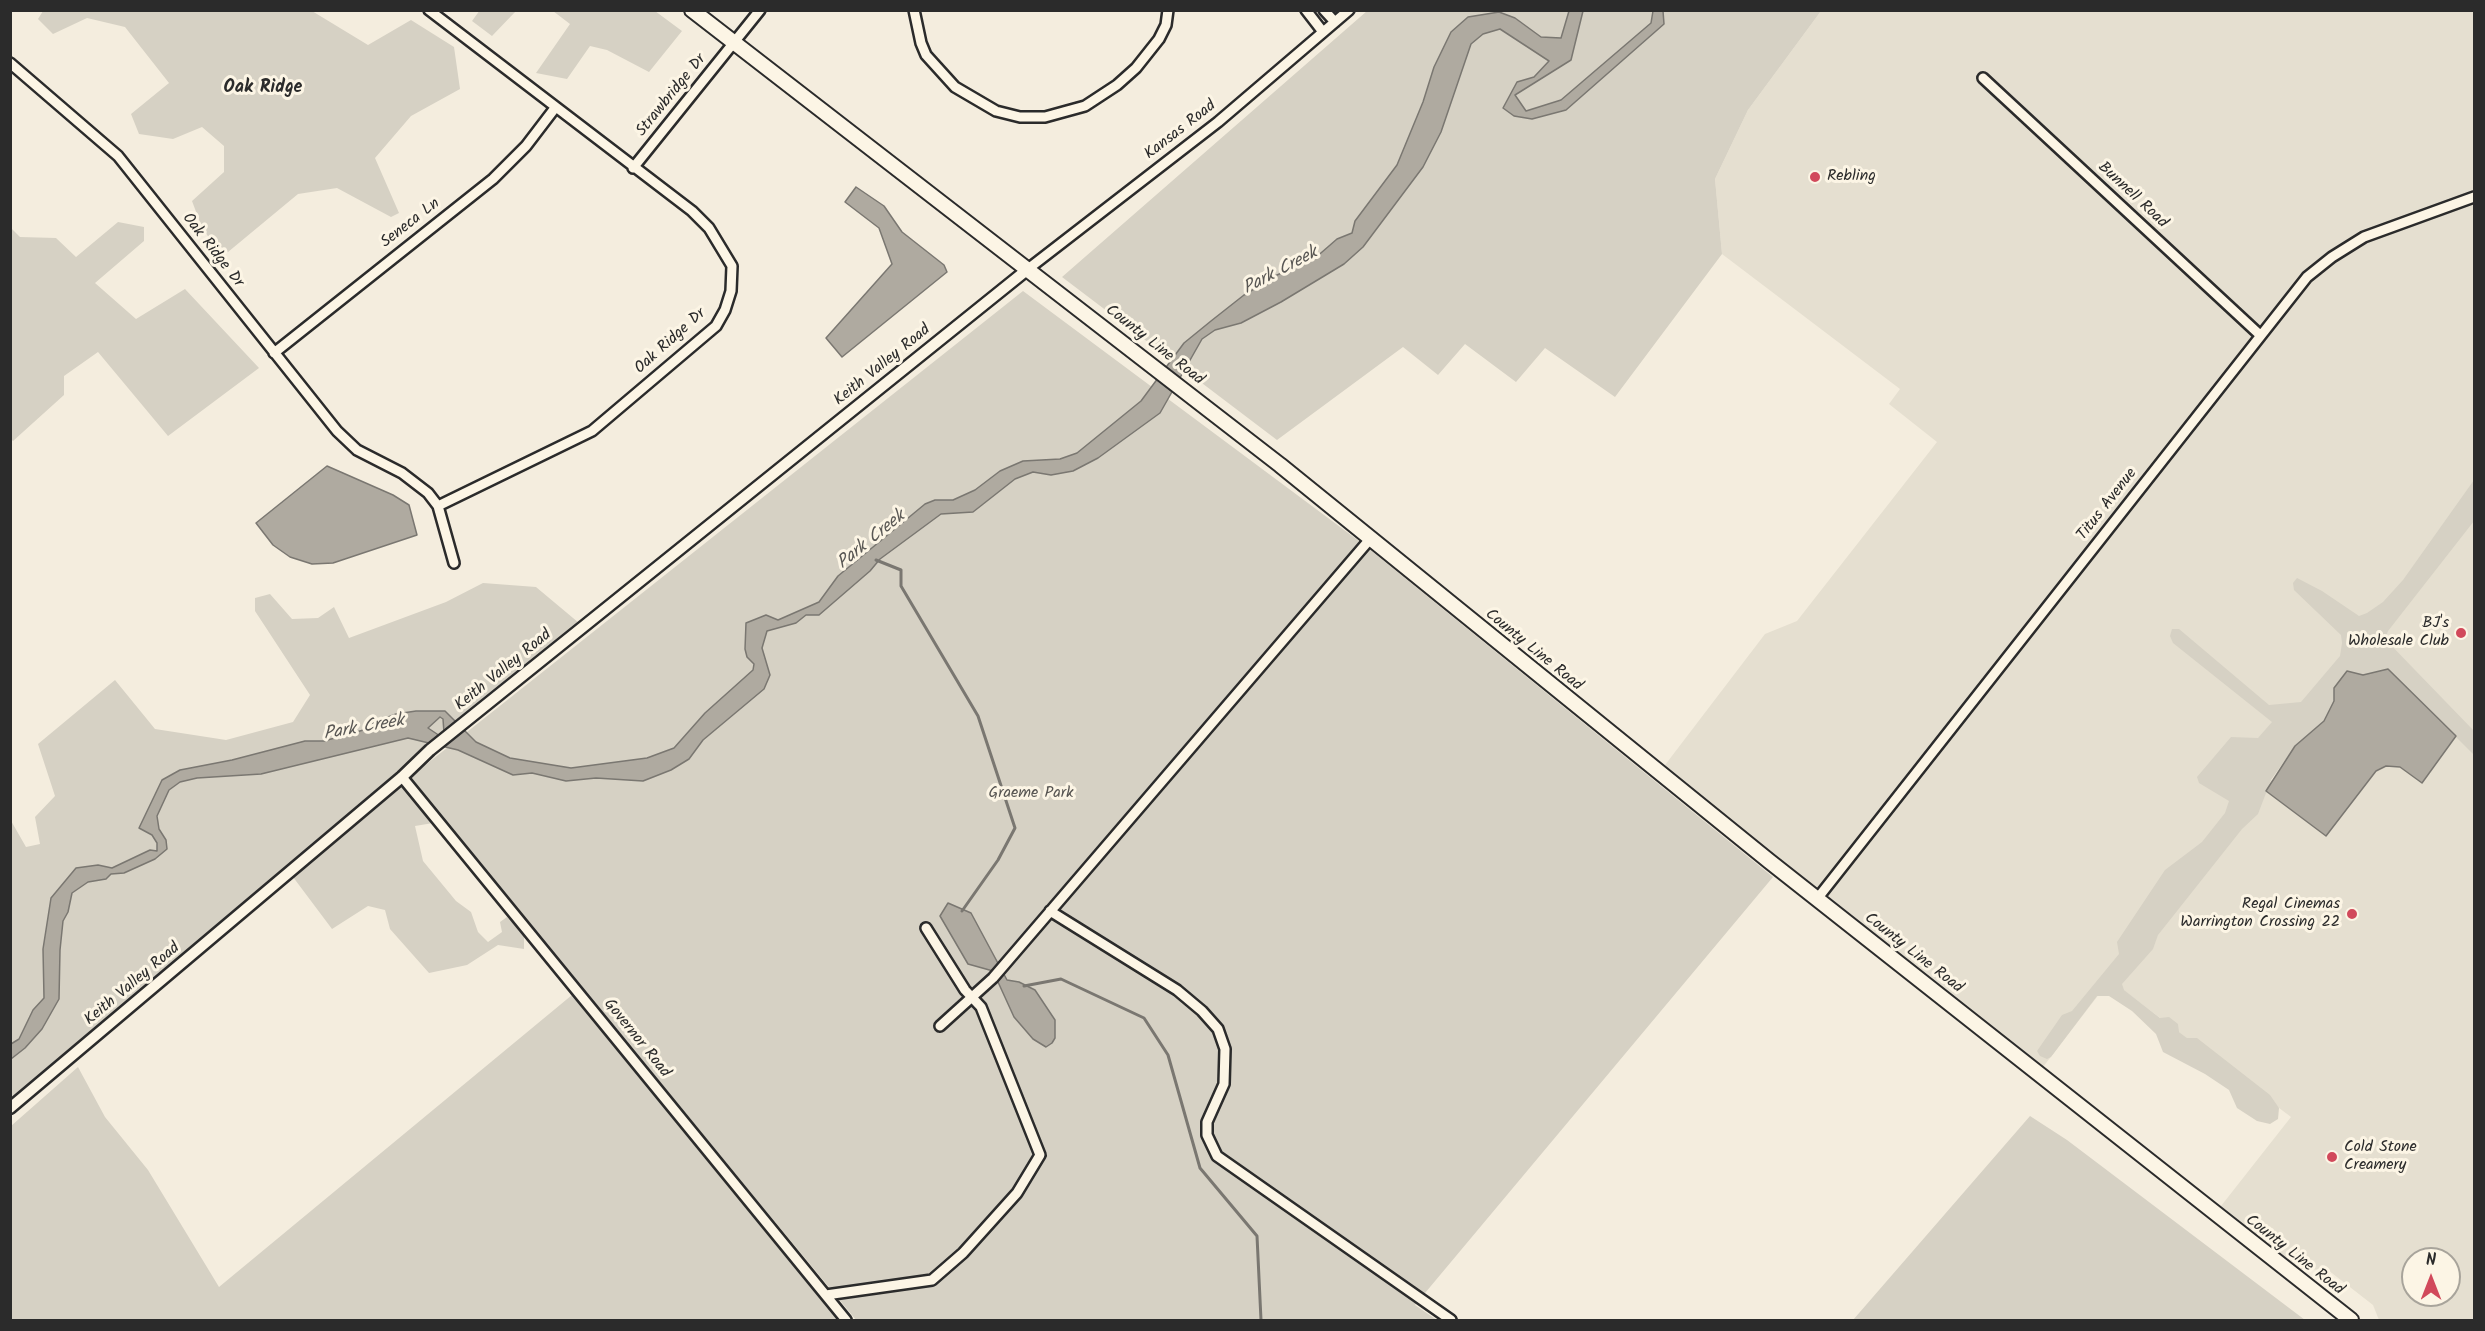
<!DOCTYPE html>
<html>
<head>
<meta charset="utf-8">
<style>
	body { margin:0 }
	#map { position:relative; width:2485px; height:1331px; overflow:hidden; background:#f4edde; font-family:Kalam,sans-serif }
	canvas { display:block }
	.frame { position:absolute; inset:0; border:12px solid #2b2b2b; pointer-events:none }
	.north { position:absolute; left:2401px; top:1247px; width:60px; height:60px; box-sizing:border-box; background:#fcf5e5; border:2px solid #a8a49b; border-radius:50%; rotate:0deg; font-size:16px; font-weight:700; line-height:24px; text-align:center; color:#2b2b2b }
	.north::after { content:''; display:block; margin:auto; width:21px; height:27px; background:#d1495b; clip-path:polygon(50% 0,100% 100%,50% 72%,0 100%) }
</style>
</head>
<body>
<div id="map">
<canvas width="2485" height="1331"></canvas>
<div class="frame"></div>
<div class="north">N</div>
</div>
<script>
const c = document.querySelector('canvas').getContext('2d');
c.lineJoin = 'round';
function fillPath(path, color) {
  c.fillStyle = color;
  c.fill(path, 'evenodd');
}
function toPath(rows) {
  const path = new Path2D();
  for (const r of rows) {
    path.moveTo(r[0], r[1]);
    for (let i = 2; i < r.length; i += 2) path.lineTo(r[i], r[i + 1]);
  }
  return path;
}
function trace(path, color, width, dash) {
  c.strokeStyle = color;
  c.lineWidth = width;
  c.lineCap = dash ? 'butt' : 'round';
  c.setLineDash(dash || []);
  c.stroke(path);
}
function drawText(font, color, halo, rows, align = 'center') {
  c.font = font + ' Kalam,sans-serif';
  c.lineWidth = 6;
  c.setLineDash([]);
  c.textBaseline = 'middle';
  c.strokeStyle = halo;
  c.fillStyle = color;
  for (const [text, x, y, turn = 0] of rows) {
    c.save();
    c.translate(x, y);
    c.rotate((+turn || 0) * Math.PI / 180);
    c.textAlign = isNaN(turn) ? turn : align;
    if (halo) c.strokeText(text, 0, 0);
    c.fillText(text, 0, 0);
    c.restore();
  }
}
fillPath(toPath([
	[1821,11,2474,11,2474,1320,2379,1320,2373,1305,2328,1270,2301,1269,2221,1206,2291,1117,2110,980,2043,1067,1662,769,1765,634,1797,621,1937,442,1889,404,1900,389,1722,254,1715,179,1748,110],
	[2366,647,2324,820,2266,776],
	[2413,1259,2449,1259,2449,1295,2413,1295]
]), '#e5dfd0');
fillPath(toPath([
	[480,10,516,10,516,11,492,36,472,21],
	[43,11,312,11,368,45,411,20,454,47,460,89,411,116,375,158,399,213,391,217,337,188,298,194,228,252,209,238,201,225,192,201,224,172,224,146,202,127,173,139,139,134,131,114,169,83,125,27,87,18,53,34,38,19],
	[553,11,655,11,682,31,649,72,607,50,590,46,567,79,536,73,570,24],
	[1367,11,1821,11,1748,110,1715,179,1722,254,1615,397,1545,348,1516,382,1465,344,1438,375,1403,347,1277,440,1062,277],
	[118,222,144,227,144,241,95,283,136,319,185,289,259,368,168,436,98,352,64,376,64,395,13,441,10,438,11,228,20,237,56,238,76,257],
	[1023,291,1363,544,1773,877,1415,1305,1437,1320,856,1320,409,778],
	[2474,480,2474,521,2388,631,2385,639,2474,731,2474,755,2388,669,2363,675,2334,688,2334,701,2324,721,2295,746,2271,780,2258,814,2242,829,2158,935,2153,949,2122,984,2124,990,2160,1018,2169,1017,2178,1024,2179,1032,2187,1038,2197,1038,2270,1095,2279,1108,2278,1119,2270,1124,2257,1121,2237,1108,2229,1090,2205,1074,2163,1052,2156,1034,2132,1011,2109,996,2097,996,2051,1057,2047,1059,2040,1056,2037,1051,2062,1015,2072,1011,2119,954,2117,942,2165,870,2202,842,2225,813,2229,801,2199,783,2197,777,2231,737,2258,738,2272,722,2173,643,2170,636,2172,629,2179,629,2269,705,2301,702,2340,656,2342,643,2341,635,2294,590,2293,583,2297,578,2322,591,2359,616,2367,613,2383,602,2403,580],
	[483,583,536,587,579,623,11,1110,10,819,26,847,40,844,35,817,55,796,38,744,115,680,155,729,226,740,293,722,310,695,255,611,255,598,270,594,292,619,318,618,334,607,349,638,446,602],
	[402,783,433,823,415,826,423,861,456,901,471,912,478,932,488,942,502,932,500,922,507,917,524,934,524,949,498,945,467,965,429,973,390,929,385,910,368,906,332,929,293,877],
	[572,995,837,1320,11,1320,11,1126,78,1067,105,1117,148,1170,219,1287],
	[2030,1116,2067,1140,2305,1320,1853,1320]
]), '#d6d1c4');
const water = toPath([
	[1569,11,1583,11,1571,60,1515,95,1526,111,1561,100,1651,23,1653,11,1663,11,1664,24,1566,110,1532,119,1514,116,1503,108,1517,82,1534,77,1549,61,1500,29,1483,34,1471,44,1441,132,1423,167,1363,247,1344,264,1281,302,1241,323,1215,330,1202,339,1160,413,1098,458,1073,471,1051,475,1033,472,1015,479,973,512,941,514,880,559,870,571,819,615,806,615,796,623,767,631,762,648,770,675,764,689,703,740,689,759,671,770,643,781,596,778,566,781,532,773,513,775,458,750,408,738,261,774,197,778,180,782,169,790,157,816,159,829,166,840,167,849,155,859,124,873,111,874,106,879,88,882,72,893,68,912,63,921,60,950,59,999,42,1029,25,1048,11,1059,11,1044,19,1039,33,1010,44,998,43,949,51,898,76,868,98,865,112,868,150,850,157,851,157,843,152,835,139,828,162,780,180,770,232,760,305,741,324,741,367,729,373,723,396,714,416,711,445,711,476,742,510,758,571,768,647,758,674,748,705,713,753,670,754,664,747,657,745,649,746,623,766,615,778,620,819,602,838,576,925,504,935,500,953,500,975,490,1000,471,1023,461,1060,459,1077,453,1141,401,1184,343,1211,321,1244,295,1277,275,1314,259,1337,239,1352,233,1355,221,1397,165,1423,102,1434,67,1451,32,1468,17,1499,12,1515,18,1541,37,1561,38,1569,11],
	[440,717,443,719,444,733,440,736,428,728,440,717],
	[856,187,884,206,902,232,944,265,947,272,842,357,826,338,892,264,879,228,845,202,856,187],
	[327,466,393,495,409,505,417,535,333,563,312,564,290,557,273,545,256,523,327,466],
	[2388,669,2456,736,2422,783,2400,767,2386,766,2376,771,2326,836,2266,791,2295,746,2324,721,2334,701,2334,688,2347,671,2363,675,2388,669],
	[948,903,971,913,1007,980,1019,982,1035,990,1055,1020,1055,1038,1052,1043,1046,1047,1033,1039,1014,1017,993,971,968,964,940,916,948,903]
]);
fillPath(water, '#afaaa0');
trace(water, '#7a7771', 1.5);
trace(toPath([
	[876,560,901,570,901,586,978,716,1015,828,998,860,962,911],
	[1024,986,1061,979,1144,1018,1168,1055,1200,1168,1257,1236,1261,1320]
]), '#7a7771', 3);
const minor = toPath([
	[429,10,692,211,709,228,732,266,731,291,725,310,716,326,592,431,438,506,454,563],
	[914,10,921,43,926,55,955,87,996,111,1020,117,1045,117,1085,106,1117,85,1136,68,1159,39,1166,25,1168,10],
	[1306,10,1323,32],
	[1324,10,1335,22],
	[10,63,118,156,337,431,357,450,402,473,428,493,438,506],
	[1983,78,2260,335],
	[633,168,760,10],
	[1028,269,1218,122,1349,10],
	[274,353,493,179,526,146,555,108],
	[402,777,846,1320],
	[1817,899,2307,277,2332,257,2364,237,2474,197],
	[1050,911,1177,990,1202,1011,1218,1029,1225,1049,1224,1084,1207,1122,1207,1135,1217,1156,1451,1320],
	[940,1026,993,978,1371,538],
	[826,1295,932,1280,963,1253,1017,1193,1040,1155,981,1007,965,990,926,928]
]);
const tertiary = toPath([
	[10,1108,402,777,430,750,1028,269]
]);
const primary = toPath([
	[692,10,1280,465,1769,861,2351,1320]
]);
trace(minor, '#2b2b2b', 14);
trace(tertiary, '#2b2b2b', 15);
trace(primary, '#2b2b2b', 18);
trace(minor, '#fcf5e5', 9);
trace(tertiary, '#fcf5e5', 10);
trace(primary, '#fcf5e5', 14);
for (const [x, y, r, color] of [
	[1815,177,6,"#d1495b"],
	[2461,633,6,"#d1495b"],
	[2352,914,6,"#d1495b"],
	[2332,1157,6,"#d1495b"]
]) {
  const dot = new Path2D();
  dot.arc(x, y, r, 0, 2 * Math.PI);
  c.fillStyle = color;
  c.fill(dot);
  trace(dot, '#fcf5e5', 2);
}
drawText('16px', '#2b2b2b', '#fcf5e5', [
	["Strawbridge Dr",672,96,-51],
	["Kansas Road",1181,131,-38],
	["Bunnell Road",2132,196,43],
	["Seneca Ln",411,224,-38],
	["Oak Ridge Dr",212,251,52],
	["Oak Ridge Dr",671,342,-42],
	["County Line Road",1154,346,38],
	["Keith Valley Road",883,366,-39],
	["Titus Avenue",2108,505,-52],
	["County Line Road",1533,651,39],
	["Keith Valley Road",504,671,-39],
	["County Line Road",1913,954,38],
	["Keith Valley Road",133,985,-40],
	["Governor Road",636,1039,51],
	["County Line Road",2294,1256,38]
]);
drawText('16px', '#2b2b2b', '#fcf5e5', [
	["Rebling",1827,177],
	["BJ's",2449,624,"right"],
	["Wholesale Club",2449,642,"right"],
	["Regal Cinemas",2340,905,"right"],
	["Warrington Crossing 22",2340,923,"right"],
	["Cold Stone",2344,1148],
	["Creamery",2344,1166]
], 'left');
drawText('16px', '#565451', '#fcf5e5', [
	["Graeme Park",1031,794]
]);
drawText('bold 18px', '#2b2b2b', '#fcf5e5', [
	["Oak Ridge",263,89]
]);
drawText('italic 18px', '#595754', '#fcf5e5', [
	["Park Creek",1281,272,-28],
	["Park Creek",872,541,-39],
	["Park Creek",364,729,-10]
]);
</script>
</body>
</html>
